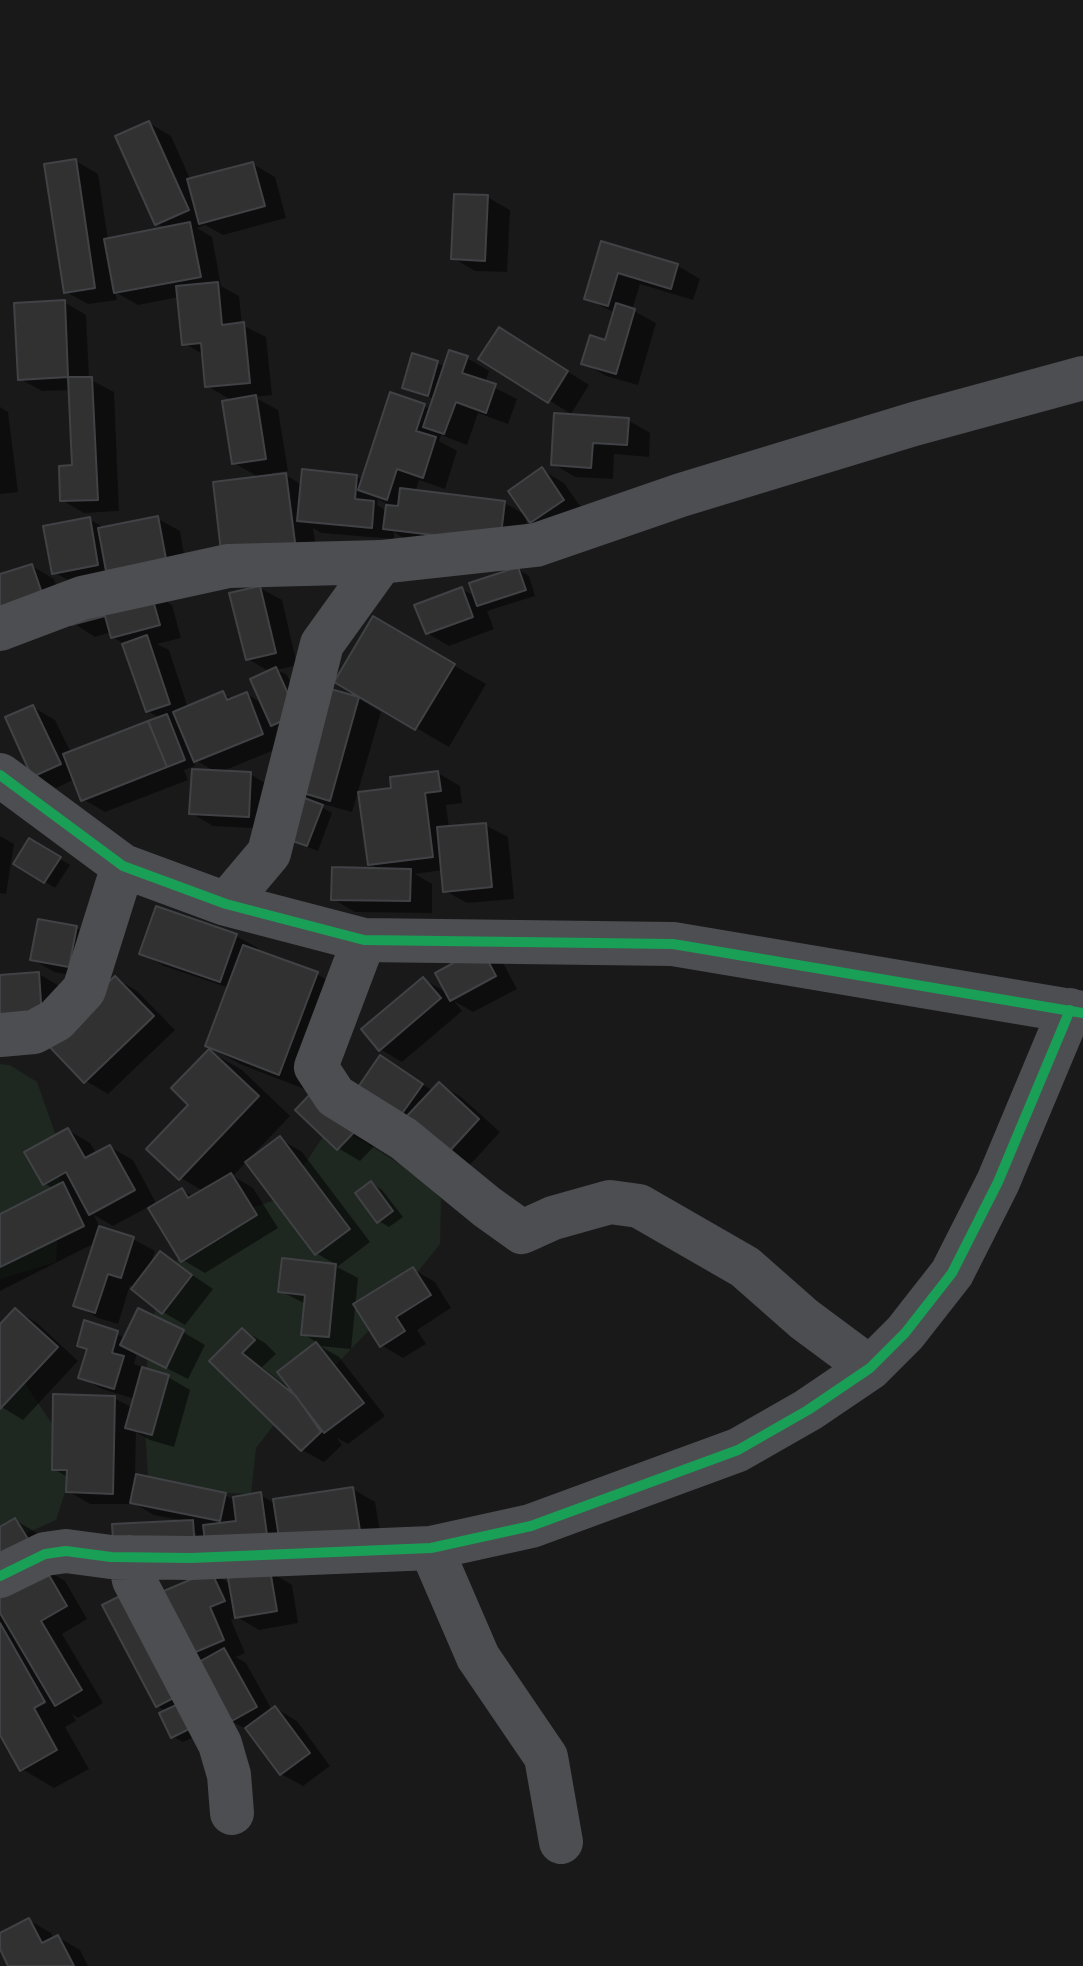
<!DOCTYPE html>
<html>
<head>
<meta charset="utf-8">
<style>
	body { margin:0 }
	canvas { display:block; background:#191919 }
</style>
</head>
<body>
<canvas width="1083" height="1966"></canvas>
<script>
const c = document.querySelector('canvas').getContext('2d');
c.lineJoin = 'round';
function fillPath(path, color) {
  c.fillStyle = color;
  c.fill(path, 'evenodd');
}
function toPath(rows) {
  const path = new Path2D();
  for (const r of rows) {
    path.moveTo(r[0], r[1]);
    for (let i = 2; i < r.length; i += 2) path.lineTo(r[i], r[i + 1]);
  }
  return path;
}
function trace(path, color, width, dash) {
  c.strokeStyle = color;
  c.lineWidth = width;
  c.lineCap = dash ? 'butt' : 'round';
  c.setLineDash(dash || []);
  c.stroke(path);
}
fillPath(toPath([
	[0,1064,10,1065,37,1082,61,1150,56,1262,0,1279],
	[331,1125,371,1146,422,1178,441,1199,440,1244,378,1321,327,1374,296,1396,256,1448,251,1494,149,1490,144,1415,149,1334,160,1293,195,1226,282,1198],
	[0,1357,8,1359,76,1459,56,1520,0,1545]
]), '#1e2720');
fillPath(toPath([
	[149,123,171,136,191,181,253,164,275,177,286,218,223,235,205,225,197,228,212,237,221,286,239,296,242,325,266,337,272,395,254,397,278,410,288,471,272,473,273,477,286,475,302,485,357,477,363,480,424,406,431,410,434,399,404,387,437,363,445,367,467,358,489,371,485,383,517,399,508,424,478,413,467,445,441,435,439,441,457,451,445,489,419,480,415,492,505,503,527,516,522,555,407,540,394,532,394,539,321,533,313,528,318,562,246,571,260,478,234,463,233,401,207,386,204,355,184,343,179,297,138,305,115,292,117,300,88,304,66,292,76,161,98,174,108,240,166,229,157,223],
	[378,499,383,502,396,506,387,511,377,505],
	[487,197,510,210,507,272,475,271,453,258],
	[602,244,678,266,700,279,693,300,640,284,632,310,656,323,638,385,606,376,584,363,606,342,615,313,586,298],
	[64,302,86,315,89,379,114,392,119,511,84,513,62,500,74,467,71,390,42,391,20,379],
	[521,342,589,385,571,414,481,358],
	[0,407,8,412,18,492,0,494],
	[628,420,650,433,649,457,614,454,613,479,575,477,553,464],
	[542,470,564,483,585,513,553,534,531,522],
	[89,519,105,528,158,519,180,531,187,571,76,585,54,572],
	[32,566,54,579,66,613,150,592,172,605,181,638,157,644,169,650,188,708,223,694,233,699,247,694,263,704,270,672,248,659,260,588,282,600,297,665,277,670,287,675,307,720,283,730,277,727,284,746,218,773,250,774,272,787,270,829,213,826,191,813,217,773,192,758,195,766,184,770,188,780,105,812,83,799,75,779,56,788,34,775,33,707,55,720,71,753,160,718,147,711,124,644,112,637,111,632,95,637,0,576],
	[518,569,529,576,535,596,487,611,494,629,449,646,427,633,462,589,476,597],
	[374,619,486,684,449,747,337,682],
	[321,689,359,699,381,712,352,812,315,802,292,788],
	[438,773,460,786,462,803,446,805,449,828,485,825,508,837,514,899,467,903,445,891,443,870,415,874,432,884,432,913,355,912,333,899,381,870,370,864,393,790],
	[317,804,332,813,318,851,288,840],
	[0,836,14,844,6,894,0,893],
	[30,841,70,865,55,888,16,863],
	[76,928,98,940,91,979,54,972,32,959],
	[236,936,258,948,257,952,317,974,349,993,312,1092,240,1064,208,1046,229,988,164,966,142,953],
	[481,951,503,963,517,989,473,1012,454,1001,462,1011,402,1062,380,1049,423,979,448,993],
	[39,974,61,987,64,1028,115,978,137,991,175,1030,108,1094,86,1081,0,977],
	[209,1051,242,1070,290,1116,248,1160,280,1139,302,1152,370,1242,337,1267,358,1278,351,1349,320,1346,339,1357,385,1416,348,1444,337,1438,342,1445,324,1462,302,1450,212,1361,243,1330,265,1343,276,1354,262,1367,290,1389,280,1373,318,1343,303,1334,306,1304,280,1291,283,1260,338,1266,316,1253,247,1161,233,1176,253,1188,278,1228,205,1273,183,1260,150,1206,113,1226,94,1215,100,1228,133,1239,155,1251,150,1266,160,1253,213,1289,185,1325,163,1312,130,1285,118,1324,98,1318,76,1305,95,1243,0,1291,0,1216,54,1189,44,1183,68,1130,90,1143,97,1155,110,1147,133,1160,157,1205,182,1190,194,1197,203,1191,181,1178,191,1105],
	[381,1057,433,1091,439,1084,461,1097,500,1132,469,1166,397,1121],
	[298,1110,381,1139,360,1161,338,1148],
	[371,1183,382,1190,403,1217,389,1227,379,1221],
	[413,1269,435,1282,451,1308,417,1330,426,1344,403,1358,381,1345],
	[15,1310,37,1323,78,1361,23,1420,0,1406,0,1327],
	[86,1323,126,1338,183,1332,205,1345,188,1379,137,1353,134,1364,168,1377,190,1390,174,1447,150,1440,136,1432,135,1476,225,1495,236,1501,260,1495,276,1504,353,1489,375,1502,382,1543,138,1566,185,1521,154,1515,135,1504,90,1504,68,1491,69,1478,54,1469,114,1398,133,1408,135,1399,102,1389,80,1377,88,1350,79,1345],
	[192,1533,196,1533,197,1560],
	[15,1520,37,1533,49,1552,0,1530],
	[43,1568,65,1581,87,1619,62,1634,103,1703,78,1718,72,1714,76,1721,65,1727,89,1769,54,1788,22,1769,0,1731,0,1609],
	[270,1572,292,1585,298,1623,259,1630,237,1617,231,1620,245,1653,236,1657,246,1663,272,1710,275,1708,297,1721,330,1766,303,1786,281,1774,251,1732,231,1721,183,1742,172,1736,167,1712,157,1706,152,1606,211,1573,231,1584],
	[29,1920,51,1933,54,1939,58,1937,80,1950,88,1966,11,1966,0,1945,0,1935]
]), '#0007');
const building = toPath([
	[149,121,189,210,155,225,115,136,149,121],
	[76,159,95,288,64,293,44,164,76,159],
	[253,162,265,206,199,224,187,179,253,162],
	[454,194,488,195,485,261,451,259,454,194],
	[190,222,201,277,114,293,104,239,190,222],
	[601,241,678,264,671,289,618,273,608,306,584,299,601,241],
	[218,282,222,325,244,322,250,383,205,387,201,343,182,345,176,286,218,282],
	[65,300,68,377,18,380,14,303,65,300],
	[616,303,635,309,616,374,581,364,590,335,605,340,616,303],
	[499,327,568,371,548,403,478,359,499,327],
	[449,350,468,356,462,373,496,384,486,413,456,402,444,434,423,427,449,350],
	[412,353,438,361,428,396,402,388,412,353],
	[68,377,92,377,98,500,60,501,59,466,72,465,68,377],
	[390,392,425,404,416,431,436,437,423,478,397,469,387,500,358,490,390,392],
	[256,395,266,459,232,464,222,401,256,395],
	[554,413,629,418,627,445,593,443,591,468,551,465,554,413],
	[542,467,564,500,530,523,508,491,542,467],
	[302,469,357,475,355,499,374,501,372,528,297,521,302,469],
	[286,473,296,550,222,560,213,482,286,473],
	[400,488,505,501,500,543,383,529,386,505,398,506,400,488],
	[158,516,166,559,106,571,98,528,158,516],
	[90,517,98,565,52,574,43,526,90,517],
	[32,564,45,602,0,617,0,574,32,564],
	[518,567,526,590,477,606,469,583,518,567],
	[260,586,276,653,246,660,229,593,260,586],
	[462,587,473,617,426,634,414,605,462,587],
	[150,590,160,625,111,638,105,616,71,625,150,590],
	[373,616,455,664,415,730,334,682,373,616],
	[147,635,170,704,146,712,122,644,147,635],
	[276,667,297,714,271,726,250,679,276,667],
	[320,686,359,697,330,801,290,789,320,686],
	[223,691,227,700,247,692,263,734,194,762,173,712,223,691],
	[33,705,61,764,32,777,5,717,33,705],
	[167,714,185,760,167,767,148,721,167,714],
	[148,721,167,767,81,801,63,754,148,721],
	[192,769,251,772,249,817,189,814,192,769],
	[438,771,441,791,425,793,433,857,368,865,358,792,391,788,390,777,438,771],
	[291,793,323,805,307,846,275,835,291,793],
	[486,823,492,887,443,892,437,827,486,823],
	[29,838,61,857,44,883,13,864,29,838],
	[332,867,411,869,410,901,331,900,332,867],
	[156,906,237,934,220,982,139,954,156,906],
	[38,919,77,926,69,967,30,960,38,919],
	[243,945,318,972,279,1075,205,1046,243,945],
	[481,948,496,976,450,1001,435,973,481,948],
	[39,972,42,1018,0,1021,0,975,39,972],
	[115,976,154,1016,84,1083,45,1042,115,976],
	[423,977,441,998,379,1051,361,1029,423,977],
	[209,1049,259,1096,179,1180,146,1149,188,1105,171,1088,209,1049],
	[380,1055,423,1084,396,1122,354,1093,380,1055],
	[439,1082,479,1119,446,1155,406,1117,439,1082],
	[318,1086,361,1125,337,1150,295,1110,318,1086],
	[68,1128,85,1158,110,1145,135,1190,89,1215,66,1172,43,1185,24,1152,68,1128],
	[280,1136,350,1229,315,1255,245,1162,280,1136],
	[231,1173,257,1215,181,1262,148,1208,182,1188,188,1198,231,1173],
	[371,1181,393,1211,377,1223,355,1193,371,1181],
	[63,1182,84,1226,0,1267,0,1214,63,1182],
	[99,1226,134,1237,121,1278,108,1274,95,1313,73,1306,99,1226],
	[160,1251,192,1275,162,1314,131,1289,160,1251],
	[282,1258,336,1264,329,1337,301,1335,305,1295,278,1292,282,1258],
	[413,1267,431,1295,396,1317,405,1331,380,1347,353,1304,413,1267],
	[15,1308,58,1347,0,1409,0,1324,15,1308],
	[138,1308,184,1330,166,1368,120,1345,138,1308],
	[84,1320,118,1331,112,1353,124,1356,114,1389,78,1378,87,1349,77,1346,84,1320],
	[242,1328,255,1340,242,1353,296,1396,321,1432,301,1451,209,1361,242,1328],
	[316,1342,364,1403,324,1433,277,1372,316,1342],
	[142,1367,169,1375,152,1435,125,1428,142,1367],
	[53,1394,115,1396,113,1494,66,1492,67,1470,52,1470,53,1394],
	[136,1474,226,1493,220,1521,130,1503,136,1474],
	[353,1487,360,1531,280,1544,273,1499,353,1487],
	[261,1492,268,1542,206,1550,203,1525,236,1521,233,1497,261,1492],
	[15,1518,28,1539,0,1557,0,1527,15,1518],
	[193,1520,195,1550,114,1554,112,1524,193,1520],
	[43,1565,67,1606,41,1621,82,1690,55,1706,0,1613,0,1590,43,1565],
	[270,1570,277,1611,235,1618,228,1578,270,1570],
	[211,1571,225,1601,210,1607,224,1640,179,1659,152,1596,211,1571],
	[130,1591,183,1693,156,1707,102,1605,130,1591],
	[0,1623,45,1702,34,1708,57,1750,20,1771,0,1735,0,1623],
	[224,1648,257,1707,230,1722,197,1663,224,1648],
	[185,1701,197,1725,171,1738,159,1713,185,1701],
	[275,1706,310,1753,280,1775,245,1728,275,1706],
	[29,1918,42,1943,58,1935,74,1966,8,1966,0,1949,0,1933,29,1918]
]);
fillPath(building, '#313131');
trace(building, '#414245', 2);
trace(toPath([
	[0,629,82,598,228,566,381,562,536,545,681,495,914,424,1083,378],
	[0,775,123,866,226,904,364,940,673,944,1083,1013],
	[226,904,269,853,322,644,381,562],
	[364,940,316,1067,335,1096,404,1139,487,1207,522,1232,553,1218,610,1202,639,1206,745,1267,804,1319,870,1368],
	[0,1035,34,1032,56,1020,84,990,123,866],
	[431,1548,478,1657,546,1757,561,1842],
	[129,1557,134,1580,220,1744,229,1775,232,1813],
	[0,1576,45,1554,66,1551,111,1557,191,1558,431,1548,531,1526,738,1450,808,1410,870,1368,905,1333,952,1273,998,1182,1070,1010]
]), '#4d4e52', 44);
trace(toPath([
	[0,775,123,866,226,904,364,940,673,944,1083,1013],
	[0,1576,45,1554,66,1551,111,1557,191,1558,431,1548,531,1526,738,1450,808,1410,870,1368,905,1333,952,1273,998,1182,1070,1010]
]), '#1a9f57', 10);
</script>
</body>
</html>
